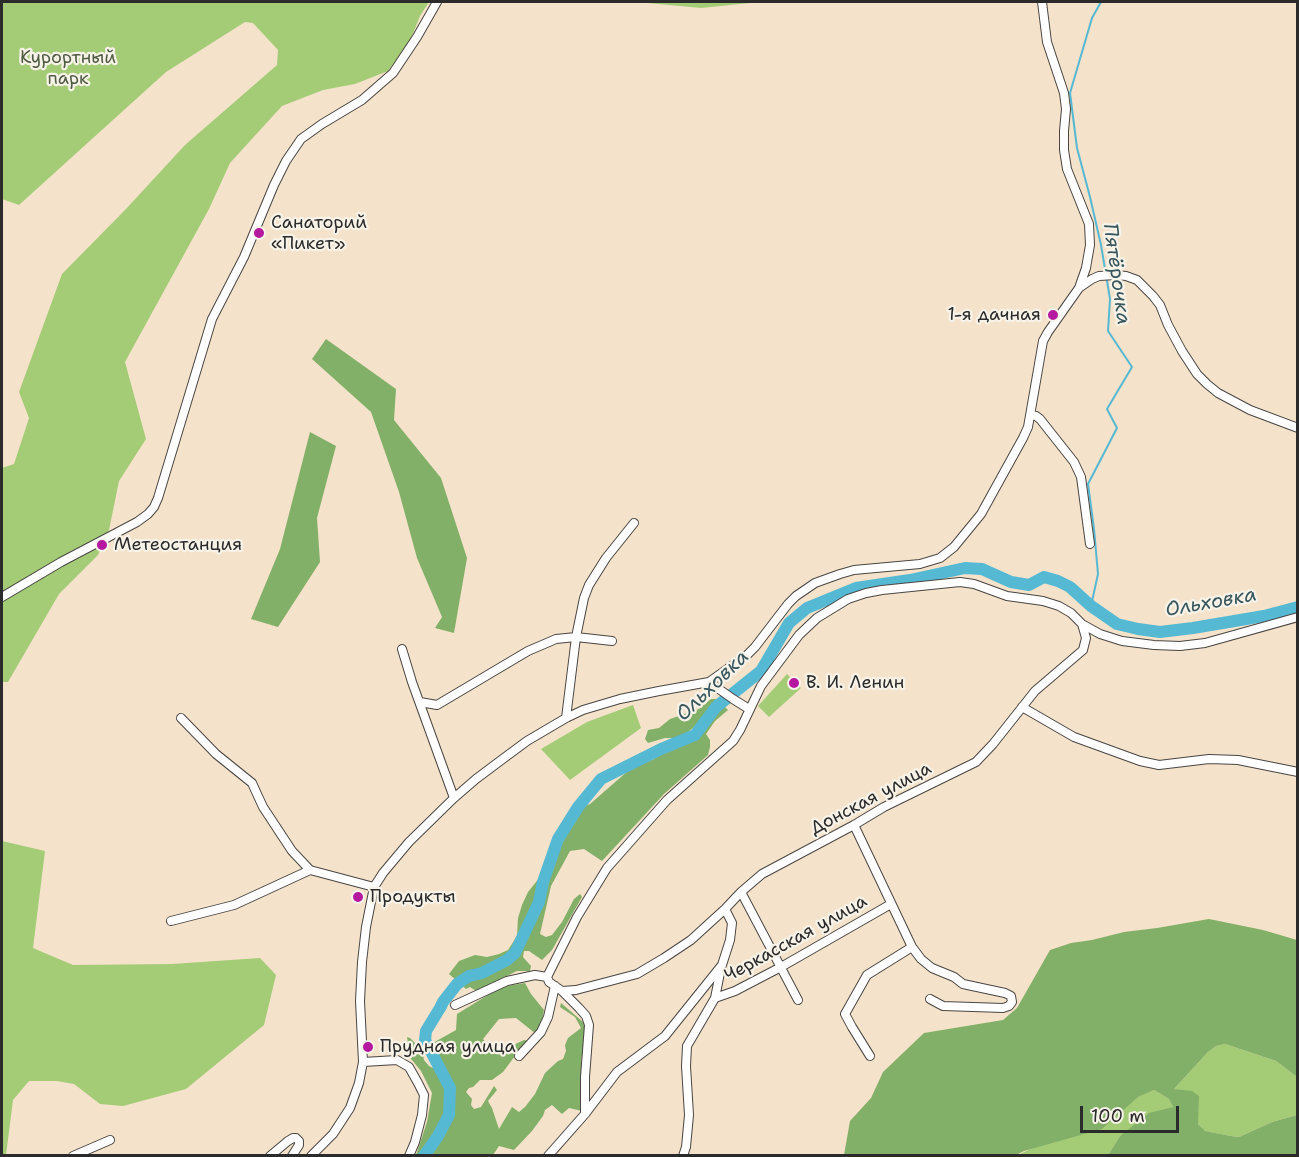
<!DOCTYPE html>
<html>
<head>
<meta charset="utf-8">
<style>
	body { margin:0 }
	#map { position:relative; width:1299px; height:1157px; overflow:hidden; background:#f4e2ca; font-family:"Shantell Sans",sans-serif }
	canvas { display:block }
	.frame { position:absolute; inset:0; border:3px solid #2b2b2b; pointer-events:none }
	.scale { position:absolute; left:1080px; top:1106px; width:99px; height:27px; box-sizing:border-box; border:3px solid #2b2b2b; border-top:0; padding-left:8px; font-size:18px; line-height:21px; white-space:nowrap; color:#2b2b2b; -webkit-text-stroke:4px #f7f3e8; paint-order:stroke }
</style>
</head>
<body>
<div id="map">
<canvas width="1299" height="1157"></canvas>
<div class="frame"></div>
<div class="scale">100 m</div>
</div>
<script>
const c = document.querySelector('canvas').getContext('2d');
c.lineJoin = 'round';
function fillPath(path, color) {
  c.fillStyle = color;
  c.fill(path, 'evenodd');
}
function toPath(rows) {
  const path = new Path2D();
  for (const r of rows) {
    path.moveTo(r[0], r[1]);
    for (let i = 2; i < r.length; i += 2) path.lineTo(r[i], r[i + 1]);
  }
  return path;
}
function trace(path, color, width, dash) {
  c.strokeStyle = color;
  c.lineWidth = width;
  c.lineCap = dash ? 'butt' : 'round';
  c.setLineDash(dash || []);
  c.stroke(path);
}
function drawText(font, color, halo, rows, align = 'center') {
  c.font = font + ' "Shantell Sans",sans-serif';
  c.lineWidth = 4.5;
  c.setLineDash([]);
  c.textBaseline = 'middle';
  c.strokeStyle = halo;
  c.fillStyle = color;
  for (const [text, x, y, turn = 0] of rows) {
    c.save();
    c.translate(x, y);
    c.rotate((+turn || 0) * Math.PI / 180);
    c.textAlign = isNaN(turn) ? turn : align;
    if (halo) c.strokeText(text, 0, 0);
    c.fillText(text, 0, 0);
    c.restore();
  }
}
fillPath(toPath([
	[2,2,429,2,420,16,410,41,388,71,355,84,323,90,282,106,230,163,209,209,125,362,146,439,119,481,109,530,98,555,59,594,8,682,2,682,2,468,14,464,29,418,19,392,62,274,126,209,185,145,277,65,278,50,253,23,245,22,166,72,19,205,2,199],
	[637,2,760,2,701,8],
	[787,674,801,688,769,717,758,706],
	[633,705,641,728,570,780,541,749,587,722],
	[2,841,45,851,33,948,73,965,172,964,260,958,276,975,264,1025,186,1089,123,1106,100,1104,74,1084,57,1081,29,1081,13,1100,6,1155,2,1155],
	[1225,1044,1276,1061,1297,1077,1297,1115,1272,1122,1239,1137,1231,1136,1204,1131,1198,1124,1198,1096,1174,1089,1208,1052,1216,1046],
	[1154,1090,1169,1099,1173,1107,1120,1136,1108,1155,1016,1156,1146,1093]
]), '#a4cc77');
fillPath(toPath([
	[326,339,396,389,394,420,441,478,467,558,454,633,435,628,442,617,417,558,399,492,371,412,312,359],
	[310,432,336,446,317,518,320,562,278,627,251,619,280,549],
	[711,699,716,699,714,704,708,711,703,719,687,733,675,738,665,738,648,743,645,739,648,730,659,728,670,719,699,709],
	[723,705,728,710,715,721,706,734,710,740,710,747,708,755,664,794,602,861,584,849,570,851,551,886,540,934,546,937,552,935,562,922,574,899,580,894,582,897,552,950,542,960,529,951,524,951,523,957,531,966,530,971,517,971,476,991,470,987,466,989,449,974,459,961,475,955,487,957,499,954,508,950,517,936,518,918,522,905,528,892,540,877,543,868,553,863,561,840,581,807,590,804,629,770,654,759,667,751,693,740],
	[1209,919,1263,930,1297,940,1297,1077,1276,1061,1225,1044,1216,1046,1208,1052,1174,1089,1192,1091,1199,1096,1198,1124,1205,1131,1231,1136,1239,1137,1272,1122,1297,1115,1297,1155,1108,1155,1120,1136,1149,1113,1173,1107,1169,1099,1154,1090,1138,1097,1102,1129,1024,1151,1016,1155,844,1155,850,1121,871,1098,883,1072,924,1033,1003,1020,1017,1008,1050,950,1071,943,1092,940,1124,932,1157,928],
	[525,983,531,994,544,1010,542,1021,536,1034,516,1018,499,1019,483,1039,491,1048,509,1047,524,1040,529,1041,515,1056,503,1072,492,1080,480,1080,473,1087,469,1088,466,1092,472,1099,471,1105,474,1109,481,1107,494,1086,497,1090,488,1101,492,1108,499,1129,512,1107,519,1112,525,1107,535,1094,545,1073,558,1061,563,1059,566,1051,565,1045,568,1038,581,1028,575,1017,560,1007,561,1003,583,1022,585,1029,581,1063,582,1111,569,1108,562,1114,552,1105,545,1110,543,1116,532,1131,514,1150,499,1146,493,1155,416,1155,427,1122,432,1093,421,1071,412,1060,405,1054,408,1043,407,1037,410,1038,422,1050,424,1060,429,1066,435,1069,443,1068,431,1044,456,1030,457,1014,501,987]
]), '#83b068');
trace(toPath([
	[1091,606,1098,574,1094,529,1088,484,1117,428,1107,409,1132,367,1108,331,1110,299,1101,245,1090,197,1077,148,1070,93,1092,18,1101,2]
]), '#56b9d4', 2);
trace(toPath([
	[424,1156,438,1136,449,1115,450,1088,425,1040,426,1031,440,1008,443,1002,457,984,469,976,482,973,507,960,515,953,539,902,543,882,558,839,578,807,601,779,661,749,695,735,716,707,761,671,789,623,807,608,856,588,910,580,965,568,982,569,1011,582,1029,585,1044,577,1058,581,1070,587,1091,606,1117,624,1138,629,1160,632,1193,628,1264,616,1298,607]
]), '#56b9d4', 12);
const street = toPath([
	[1079,288,1092,279,1099,276,1116,275,1126,276,1137,280,1153,296,1160,305,1168,325,1182,351,1197,374,1207,384,1218,393,1250,410,1298,428],
	[1031,415,1036,416,1040,419,1074,462,1081,477,1090,544],
	[2,597,61,562,137,522,148,514,154,507,158,498,212,319,244,257,274,185,286,161,301,139,322,124,362,100,393,73,417,37,437,2],
	[1082,624,1100,634,1122,641,1154,645,1180,646,1205,643,1298,617],
	[402,649,412,682,454,798],
	[709,682,733,699,749,709],
	[420,702,437,705,528,651,556,639,576,637,612,641],
	[1022,707,1074,737,1140,761,1159,765,1209,759,1238,760,1298,772],
	[181,718,216,754,252,783,263,807,292,851,310,870],
	[566,718,576,637,584,598,589,585,606,558,634,523],
	[854,825,912,947,921,959,932,968,954,977,963,984,1005,993,1011,996,1012,1002,1009,1006,1003,1008,943,1006,930,999],
	[741,892,798,1000],
	[171,921,234,905,310,870,374,887],
	[547,977,577,917,607,868,667,800,733,741,740,730,761,686,799,635,817,618,848,599,866,593,882,590,960,582,974,584,1007,596,1043,601,1059,606,1071,613,1082,624,1086,638,1083,650,1035,691,993,744,976,762,884,807,854,825,762,874,741,892,725,909,732,923,730,940,722,965,665,1036,617,1072,585,1114,548,1156],
	[562,991,576,990,637,974,664,958,691,940,725,909],
	[715,998,735,991,781,967,891,904],
	[455,1005,507,981,535,975,547,977,549,982,562,991,579,1008,586,1016,589,1025,585,1077,585,1114],
	[519,1056,541,1032,548,1017,555,986],
	[870,1056,852,1027,845,1014,867,975,912,947],
	[363,1062,397,1060,409,1067,418,1083,424,1095,422,1115,415,1142,409,1156],
	[73,1156,110,1140],
	[270,1156,288,1141,293,1138,296,1138,299,1141,299,1145,292,1156],
	[311,1156,333,1134,350,1108,359,1083,363,1062,360,1001,362,962,366,927,374,887,383,873,409,842,454,798,476,779,500,761,527,741,566,718,583,710,620,699,659,691,709,682,747,655,755,647,788,604,796,596,815,583,840,574,854,570,920,564,940,558,954,547,981,514,1023,438,1028,427,1043,341,1048,332,1079,288,1086,268,1090,245,1089,224,1067,169,1064,150,1064,131,1066,109,1064,93,1047,42,1042,2],
	[683,1156,686,1147,689,1115,686,1066,687,1046,715,998,721,968]
]);
trace(street, '#494643', 10);
trace(street, '#fff', 8);
for (const [x, y, r, color] of [
	[259,233,6,"#b5179e"],
	[1053,315,6,"#b5179e"],
	[102,545,6,"#b5179e"],
	[794,683,6,"#b5179e"],
	[358,897,6,"#b5179e"],
	[368,1047,6,"#b5179e"]
]) {
  const dot = new Path2D();
  dot.arc(x, y, r, 0, 2 * Math.PI);
  c.fillStyle = color;
  c.fill(dot);
  trace(dot, '#f7f3e8', 2);
}
drawText('18px', '#4f5b42', '#f7f3e8', [
	["Курортный",68,58],
	["парк",68,79]
]);
drawText('18px', '#2b2b2b', '#f7f3e8', [
	["Санаторий",271,223],
	["«Пикет»",271,244],
	["1-я дачная",1041,315,"right"],
	["Метеостанция",114,545],
	["В. И. Ленин",806,683],
	["Продукты",370,897],
	["Прудная улица",380,1047]
], 'left');
drawText('18px', '#2b2b2b', '#f7f3e8', [
	["Донская улица",871,799,-28],
	["Черкасская улица",796,939,-29]
]);
drawText('italic 20px', '#38565e', '#f7f3e8', [
	["Пятёрочка",1116,274,82],
	["Ольховка",1211,603,-10],
	["Ольховка",713,686,-44]
]);
</script>
</body>
</html>
